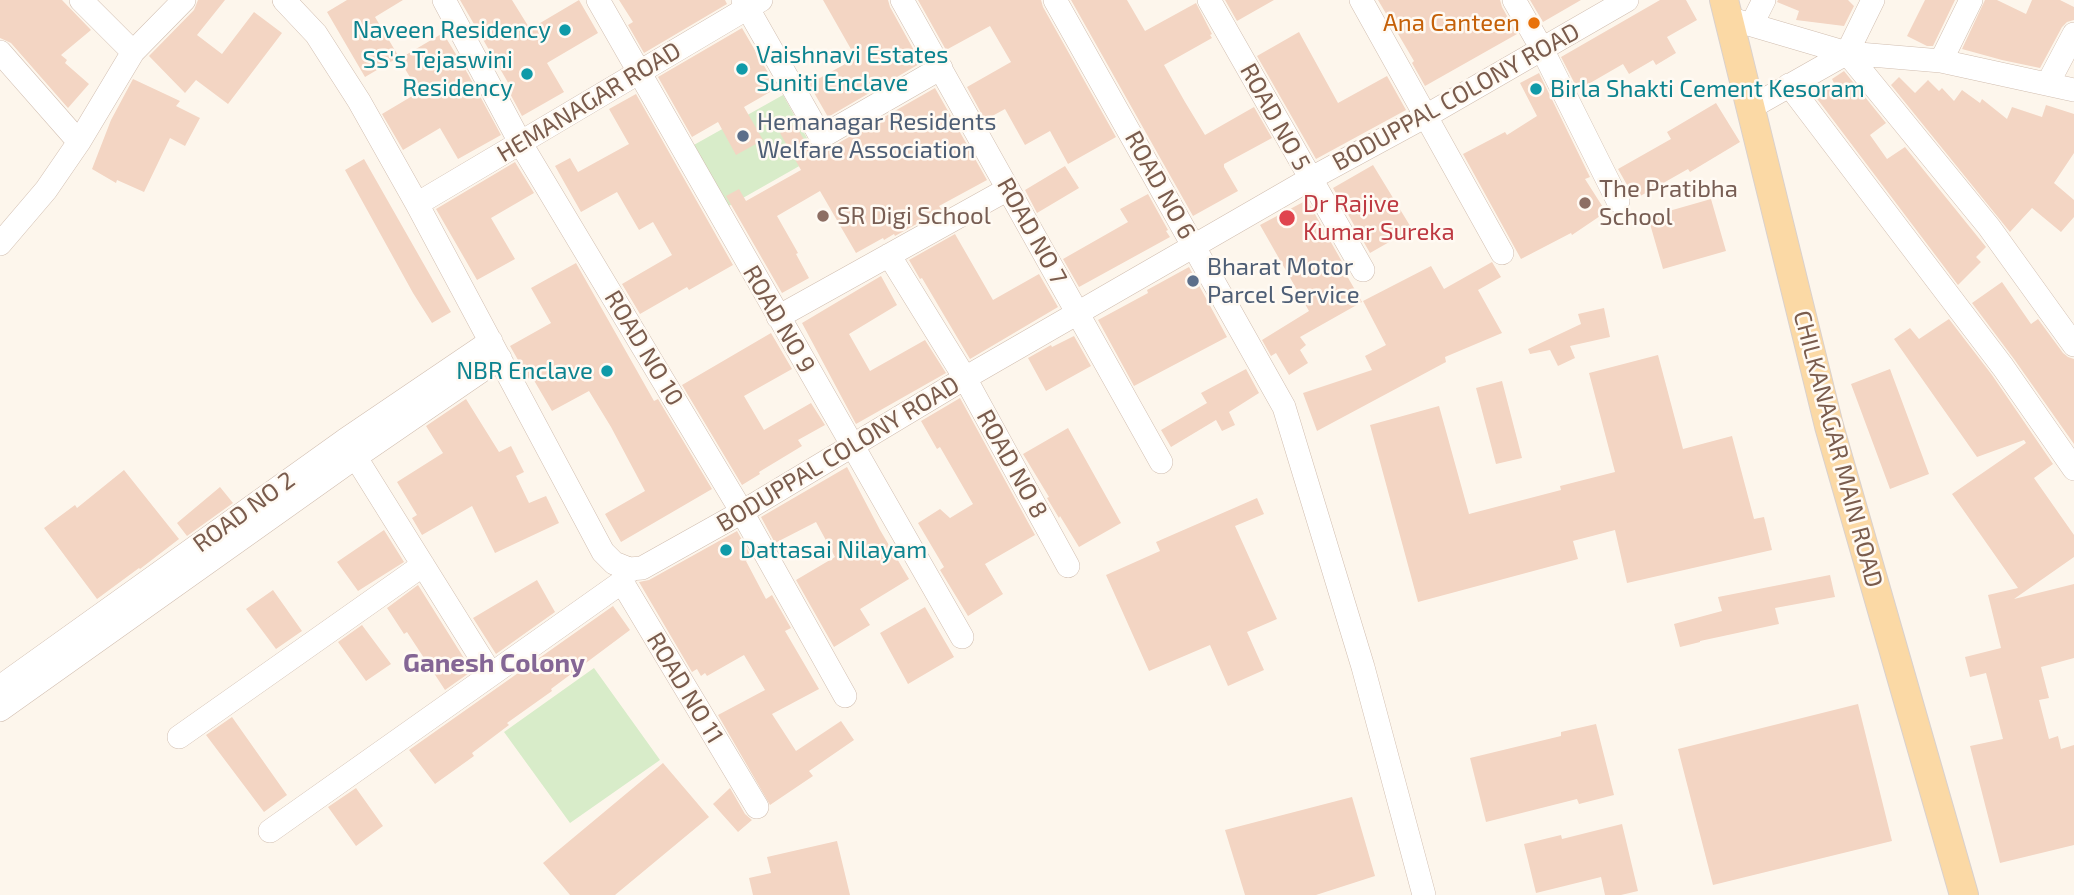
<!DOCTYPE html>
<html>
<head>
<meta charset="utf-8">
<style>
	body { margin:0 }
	canvas { display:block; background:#fdf6ec }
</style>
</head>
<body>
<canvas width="2074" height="895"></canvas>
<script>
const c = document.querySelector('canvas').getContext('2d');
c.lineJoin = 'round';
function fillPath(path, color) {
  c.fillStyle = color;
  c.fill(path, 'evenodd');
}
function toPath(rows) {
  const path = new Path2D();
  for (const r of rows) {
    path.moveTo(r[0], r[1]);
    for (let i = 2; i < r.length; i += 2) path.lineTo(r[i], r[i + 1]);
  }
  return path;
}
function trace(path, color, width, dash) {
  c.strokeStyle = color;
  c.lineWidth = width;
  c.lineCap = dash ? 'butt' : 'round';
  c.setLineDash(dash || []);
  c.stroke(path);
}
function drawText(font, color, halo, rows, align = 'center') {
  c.font = font + ' "Exo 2",sans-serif';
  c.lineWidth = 5;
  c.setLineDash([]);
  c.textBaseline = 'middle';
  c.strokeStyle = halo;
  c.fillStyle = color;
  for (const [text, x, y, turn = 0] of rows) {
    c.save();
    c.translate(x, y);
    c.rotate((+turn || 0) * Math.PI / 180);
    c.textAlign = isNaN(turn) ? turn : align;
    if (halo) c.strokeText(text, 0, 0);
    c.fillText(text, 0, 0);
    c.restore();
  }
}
fillPath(toPath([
	[783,95,817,156,727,207,692,146],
	[594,668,660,760,570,823,504,732]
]), '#d8ecc9');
fillPath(toPath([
	[0,0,62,0,91,30,61,55,67,60,65,63,89,84,68,108,11,43,0,38],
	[198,0,225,0,197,35,222,54,254,12,282,33,228,104,196,80,185,93,149,56,194,10],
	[347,0,403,0,375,17,399,57,365,77,327,12],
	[460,0,512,0,530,29,579,0,598,33,547,63,564,92,522,116,507,88,510,86],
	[619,0,725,0,727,4,644,53,628,25,633,22],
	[823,0,888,0,890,7,921,63,828,117,809,84,856,58],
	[918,0,1041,0,1043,7,1116,137,1068,164,1050,131,1025,145,1005,109,985,120,967,87,1011,62,990,26,946,50],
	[1071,0,1127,0,1145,31,1196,3,1212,34,1210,35,1212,38,1164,65,1185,102,1205,135,1254,107,1272,138,1224,164,1224,167,1238,191,1193,216],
	[1225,0,1274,0,1237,21],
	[1378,0,1500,0,1502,7,1517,34,1425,86,1412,63,1414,61],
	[1530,0,1581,0,1543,22],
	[1660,0,1686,0,1697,20,1667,37,1676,53,1656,65,1653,60,1629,74,1623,64,1578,90,1561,57],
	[1778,0,1848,0,1854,6,1844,26,1796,20,1799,11,1777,2],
	[1925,0,1955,0,1933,46,1927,46,1907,36],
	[1985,0,1997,0,2026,14,2032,0,2060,0,2074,7,2074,20,2067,22,2062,27,2040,68,2002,60,1962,49],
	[742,28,777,88,744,107,763,140,736,155,718,122,692,137,658,77],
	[1299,32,1338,103,1387,76,1406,110,1316,159,1257,56],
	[443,33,468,74,501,135,458,159,440,128,403,150,382,114,419,92,399,59],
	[1844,71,1886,123,1870,135,1887,159,1905,147,1986,247,1976,257,1981,262,1958,285,1815,96,1834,83,1832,79],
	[1539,73,1590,177,1585,179,1606,212,1572,235,1571,233,1521,259,1463,154,1505,132,1507,135,1537,116,1520,83],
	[1899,77,1915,93,1928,80,1939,91,1942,88,1954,101,1962,90,1980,103,1982,99,2007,119,2012,107,2042,117,2046,105,2074,114,2074,153,2054,183,2074,200,2074,217,2061,232,2032,208,2010,232,1891,85],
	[133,79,180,101,176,106,200,118,185,146,170,138,144,192,117,180,116,183,92,169,111,120],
	[935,88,987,180,939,206,942,210,895,236,894,234,884,240,883,238,856,253,820,191,777,216,798,253,796,254,809,278,782,293,726,196,739,189,746,201,801,170,780,133,795,124,814,157],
	[636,94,733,265,689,290,687,287,640,314,622,284,672,255,653,222,639,230,617,192,581,212,555,166,570,158,578,172,629,144,609,109],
	[1716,103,1740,142,1690,172,1688,169,1635,199,1618,169,1671,139,1667,132],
	[364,159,451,312,432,323,413,293,345,170],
	[515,162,534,193,491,218,515,259,477,280,436,209],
	[1373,165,1412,229,1370,253,1333,188],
	[1065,166,1079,188,1037,213,1025,190],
	[1148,194,1168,230,1166,231,1170,237,1079,287,1063,259,1128,222,1120,209],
	[1711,199,1726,251,1663,269,1648,217],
	[1307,200,1345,267,1343,269,1362,302,1300,337,1306,345,1300,350,1308,363,1289,375,1276,353,1271,356,1262,340,1309,311,1260,225],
	[955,234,993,300,1039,274,1058,307,970,359,922,278,920,279,909,260],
	[1492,262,1501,277,1478,290,1502,333,1445,357,1446,362,1317,431,1303,393,1372,370,1365,356,1386,345,1363,301,1431,266,1444,289],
	[576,263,654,401,658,399,712,489,621,542,605,514,645,491,611,427,589,391,552,411,532,377,529,379,510,346,551,323,531,288],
	[1189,267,1227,337,1134,386,1098,320,1148,293,1147,290],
	[881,276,897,305,849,334,870,371,925,340,946,373,856,424,802,323],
	[2002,282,2031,324,2038,319,2063,353,2068,357,2074,359,2074,444,2014,359,1972,303],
	[1604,308,1610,337,1570,346,1575,358,1558,366,1550,350,1530,354,1528,349,1581,324,1578,314],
	[1949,319,1992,375,2053,464,2034,478,2074,535,2074,557,2014,599,2074,584,2074,658,2041,667,2049,698,2039,700,2049,739,2058,736,2061,749,2074,745,2074,845,2000,863,1970,746,2003,739,1986,673,1970,677,1965,657,2001,648,1988,595,2018,588,1952,494,2026,443,2024,440,1977,457,1894,339,1910,328,1919,339],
	[771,333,792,369,744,396,764,430,811,403,825,425,798,440,802,446,759,472,760,474,742,485,682,385],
	[1074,336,1091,366,1046,391,1028,358,1051,345,1052,347],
	[1658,355,1683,449,1732,436,1754,519,1764,517,1772,550,1627,583,1615,530,1573,541,1578,559,1418,602,1370,425,1439,406,1469,514,1561,490,1560,486,1615,472,1589,373],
	[1246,369,1259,393,1229,412,1235,425,1222,431,1216,420,1171,447,1161,430,1207,403,1201,393],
	[1890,369,1929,474,1890,489,1851,384],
	[1502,381,1522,458,1496,464,1476,388],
	[960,398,1035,535,985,564,1003,594,968,616,940,570,944,567,918,523,940,509,950,518,973,504,940,447,937,449,921,421],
	[466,399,499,452,511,446,524,472,516,476,529,503,546,496,559,523,495,553,472,506,422,535,412,518,417,515,397,482,443,453,426,426],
	[1068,428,1121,523,1079,547,1060,516,1059,518,1047,498,1049,497,1023,454],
	[847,467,880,530,909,579,860,609,870,625,834,647,796,580,835,557,816,522,775,543,761,517],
	[124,470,179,539,140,569,139,568,97,599,44,528,75,505,77,508],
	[220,487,233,503,187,536,177,523],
	[1257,498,1264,514,1235,526,1277,619,1247,632,1264,670,1228,686,1210,645,1149,671,1106,575,1160,551,1156,542],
	[384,530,404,562,358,591,337,562],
	[737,531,751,556,746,561,766,599,772,595,791,628,785,631,819,689,772,714,796,751,841,721,854,740,809,771,813,776,770,805,718,715,765,690,744,655,707,676,705,673,701,676,697,669,692,672,639,582,649,580],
	[1830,575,1835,597,1775,608,1779,624,1700,641,1700,642,1680,647,1674,624,1722,611,1718,597],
	[537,580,555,612,496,654,473,618],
	[418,585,472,671,445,690,407,632,404,634,387,608],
	[273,590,302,631,276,649,246,609],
	[613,606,630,630,551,689,552,691,507,723,509,725,472,753,474,756,435,784,409,750],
	[925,607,954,657,908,684,880,633],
	[362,625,391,664,366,681,338,642],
	[1858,704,1892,841,1713,885,1678,749],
	[232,717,287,795,264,812,206,735],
	[1596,724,1614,795,1579,804,1577,799,1486,822,1470,758,1561,736,1561,732],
	[663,763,709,817,615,895,570,895,543,863],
	[356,788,383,826,356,846,328,807],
	[730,788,745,814,752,820,738,832,713,804],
	[1352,797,1375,876,1316,895,1245,895,1225,830],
	[1622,824,1638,891,1621,895,1605,895,1601,877,1536,893,1524,844,1561,835,1562,839],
	[837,841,850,895,753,895,749,878,771,873,767,857]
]), '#f3d5c3');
const minor = toPath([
	[284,0,316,34,359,101,417,204,603,552,614,563,629,569,642,568,742,512,965,378,1310,179,1426,116,1627,0],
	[444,0,521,144,742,512,845,696],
	[598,0,962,637],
	[743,0,821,137,941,68],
	[902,0,1161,462],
	[1055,0,1284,407,1363,667,1424,895],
	[1209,0,1363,270],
	[1361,0,1502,253],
	[1514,0,1542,49,1618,201],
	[1728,18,1847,53,1941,61,2074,90],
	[1752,24,1764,0],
	[0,52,79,142,133,52,81,0],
	[133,52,184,0],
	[1847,53,1989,227,2074,345],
	[1941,61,1971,0],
	[2048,83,2074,34],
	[1789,85,2003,367,2074,469],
	[1750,108,1847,53,1873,0],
	[417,204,761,0],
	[0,244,46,190,79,142],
	[889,255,965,378,1068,566],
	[778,317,1008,189],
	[348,445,491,674],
	[629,569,622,582,757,807],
	[0,687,345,440,491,341],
	[0,710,356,457,500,358],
	[179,737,423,565],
	[270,831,622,582]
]);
const major = toPath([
	[1724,0,1829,426,1964,895]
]);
trace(minor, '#d1beb0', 24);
trace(major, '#dad1cd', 30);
trace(minor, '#fff', 23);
trace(major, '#fbd9a5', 28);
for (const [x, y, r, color] of [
	[1534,23,7,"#e8710a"],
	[565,30,7,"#0f9aa8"],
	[742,69,7,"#0f9aa8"],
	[527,74,7,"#0f9aa8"],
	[1536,89,7,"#0f9aa8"],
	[743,136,7,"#5c6f8a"],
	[1585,203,7,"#8d6e63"],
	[823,216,7,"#8d6e63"],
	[1287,218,9,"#e0444e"],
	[1193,281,7,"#5c6f8a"],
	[607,371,7,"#0f9aa8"],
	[726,550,7,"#0f9aa8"]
]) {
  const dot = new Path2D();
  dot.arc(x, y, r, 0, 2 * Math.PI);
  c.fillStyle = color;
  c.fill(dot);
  trace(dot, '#fffaf3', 2.5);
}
drawText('24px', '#c56008', '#fffaf3', [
	["Ana Canteen",1520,23]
], 'right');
drawText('24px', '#0d838f', '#fffaf3', [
	["Naveen Residency",551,30],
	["Vaishnavi Estates",756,55,"left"],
	["Suniti Enclave",756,83,"left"],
	["SS's Tejaswini",513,60],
	["Residency",513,88],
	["Birla Shakti Cement Kesoram",1550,89,"left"],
	["NBR Enclave",593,371],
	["Dattasai Nilayam",740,550,"left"]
], 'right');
drawText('24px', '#7a5c4d', '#fffaf3', [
	["BODUPPAL COLONY ROAD",1456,97,-29],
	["HEMANAGAR ROAD",589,102,-31],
	["ROAD NO 5",1275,117,61],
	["ROAD NO 6",1160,185,61],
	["ROAD NO 7",1032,231,61],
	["ROAD NO 9",779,319,60],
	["ROAD NO 10",644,348,59],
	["CHILKANAGAR MAIN ROAD",1838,449,75],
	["BODUPPAL COLONY ROAD",838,454,-31],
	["ROAD NO 8",1012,464,61],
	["ROAD NO 2",244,512,-36],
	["ROAD NO 11",685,688,59]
]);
drawText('24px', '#4e5e75', '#fffaf3', [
	["Hemanagar Residents",757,122],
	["Welfare Association",757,150],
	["Bharat Motor",1207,267],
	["Parcel Service",1207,295]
], 'left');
drawText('24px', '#785e54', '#fffaf3', [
	["The Pratibha",1599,189],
	["School",1599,217],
	["SR Digi School",837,216]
], 'left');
drawText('24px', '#be3a42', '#fffaf3', [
	["Dr Rajive",1303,204],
	["Kumar Sureka",1303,232]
], 'left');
drawText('bold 26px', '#846695', '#fffaf3', [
	["Ganesh Colony",494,663]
]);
</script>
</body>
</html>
